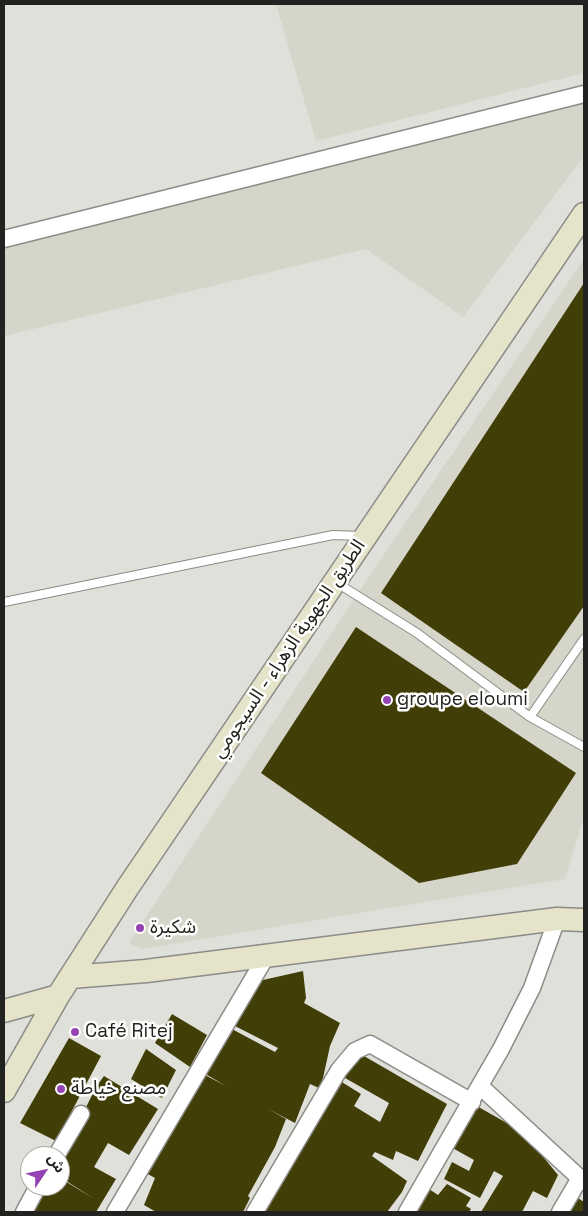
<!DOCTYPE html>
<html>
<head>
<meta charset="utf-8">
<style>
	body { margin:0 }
	#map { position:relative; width:588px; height:1216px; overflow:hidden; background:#e0e0db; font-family:"Space Grotesk","Noto Sans Arabic",sans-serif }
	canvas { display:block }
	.frame { position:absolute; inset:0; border:5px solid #222220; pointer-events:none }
	.north { position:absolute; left:20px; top:1146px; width:50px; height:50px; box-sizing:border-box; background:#fffffe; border:1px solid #a7a7a5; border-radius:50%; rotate:56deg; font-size:14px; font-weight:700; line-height:20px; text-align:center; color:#222220 }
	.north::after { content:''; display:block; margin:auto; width:18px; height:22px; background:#9443b2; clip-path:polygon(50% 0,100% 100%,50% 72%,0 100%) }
</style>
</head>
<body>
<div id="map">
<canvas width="588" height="1216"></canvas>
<div class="frame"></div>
<div class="north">ش</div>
</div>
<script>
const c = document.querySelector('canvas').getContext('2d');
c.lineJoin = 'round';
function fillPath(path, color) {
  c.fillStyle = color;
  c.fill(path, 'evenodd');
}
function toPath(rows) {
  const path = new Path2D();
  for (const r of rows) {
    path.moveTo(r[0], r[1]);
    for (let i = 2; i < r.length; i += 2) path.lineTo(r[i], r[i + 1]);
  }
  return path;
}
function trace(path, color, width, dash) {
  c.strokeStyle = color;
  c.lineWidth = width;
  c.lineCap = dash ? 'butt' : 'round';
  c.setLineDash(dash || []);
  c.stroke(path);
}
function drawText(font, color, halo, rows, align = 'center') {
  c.font = font + ' "Space Grotesk","Noto Sans Arabic",sans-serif';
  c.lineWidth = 5;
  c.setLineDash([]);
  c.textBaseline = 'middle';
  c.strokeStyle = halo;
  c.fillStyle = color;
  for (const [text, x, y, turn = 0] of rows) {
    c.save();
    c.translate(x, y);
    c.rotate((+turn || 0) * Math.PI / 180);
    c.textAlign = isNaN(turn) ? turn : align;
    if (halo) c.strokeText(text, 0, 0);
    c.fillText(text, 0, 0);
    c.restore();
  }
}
fillPath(toPath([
	[276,4,584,4,584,73,316,141],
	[581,99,584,103,584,156,463,317,366,249,4,336,4,246],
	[584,259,584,817,565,879,143,949,129,943,358,593]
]), '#d6d5ca');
fillPath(toPath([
	[584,283,584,606,524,692,381,593],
	[356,627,576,773,517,864,419,883,261,773],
	[303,971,306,998,304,1003,340,1023,330,1046,323,1078,319,1088,310,1084,295,1123,268,1109,286,1119,275,1147,248,1196,250,1198,243,1212,156,1212,144,1205,155,1178,144,1172,201,1073,226,1086,202,1072,230,1028,275,1052,278,1048,231,1024,254,982],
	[172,1014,207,1035,190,1067,155,1043],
	[69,1038,101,1056,56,1141,20,1123],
	[146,1049,176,1070,162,1098,131,1079],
	[357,1052,447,1104,418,1161,396,1151,393,1160,375,1152,372,1156,407,1181,402,1192,387,1212,260,1212,337,1079,361,1094,354,1106,380,1122,389,1103,345,1078],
	[104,1076,158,1109,129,1155,108,1143,94,1167,116,1179,96,1212,29,1212,44,1186,60,1186,60,1178,96,1200,60,1177,60,1160,96,1087],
	[475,1105,512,1126,540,1153,558,1175,547,1198,533,1191,522,1212,481,1212,503,1176,494,1171,480,1198,444,1179,452,1162,469,1171,474,1160,449,1146],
	[447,1184,471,1198,466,1206,471,1209,469,1212,411,1212,429,1189,438,1195],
	[575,1196,584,1202,584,1212,564,1212]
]), '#423e07');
const lane = toPath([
	[337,583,417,633,530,717,584,639],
	[4,602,333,535,361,536],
	[530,717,584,747]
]);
const street = toPath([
	[4,239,584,94],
	[480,1086,584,1182],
	[56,1156,81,1114],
	[24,1212,38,1186],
	[115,1212,267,955],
	[255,1212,339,1070,355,1051,370,1044,472,1102],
	[407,1212,501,1049,532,988,557,919],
	[560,1212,580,1178]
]);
const secondary = toPath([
	[71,977,146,971,557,919,584,920],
	[4,1011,58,996],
	[4,1091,58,996,128,887,584,214]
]);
trace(lane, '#8b8b87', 10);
trace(street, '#8b8b87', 19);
trace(secondary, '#8b8b87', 25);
trace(lane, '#fff', 8);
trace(street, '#fff', 16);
trace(secondary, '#e5e3ca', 22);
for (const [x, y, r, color] of [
	[387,700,5,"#9443b2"],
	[140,928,5,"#9443b2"],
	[75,1032,5,"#9443b2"],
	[61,1089,5,"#9443b2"]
]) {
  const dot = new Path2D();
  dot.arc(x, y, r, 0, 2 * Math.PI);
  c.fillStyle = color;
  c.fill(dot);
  trace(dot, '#fffffe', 2);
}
drawText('19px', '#222220', '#fffffe', [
	["الطريق الجهوية الزهراء - السيجومي",289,649,-56]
]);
drawText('19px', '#222220', '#fffffe', [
	["groupe eloumi",397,700],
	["شكيرة",150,928],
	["Café Ritej",85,1032],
	["مصنع خياطة",71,1089]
], 'left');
</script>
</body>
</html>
